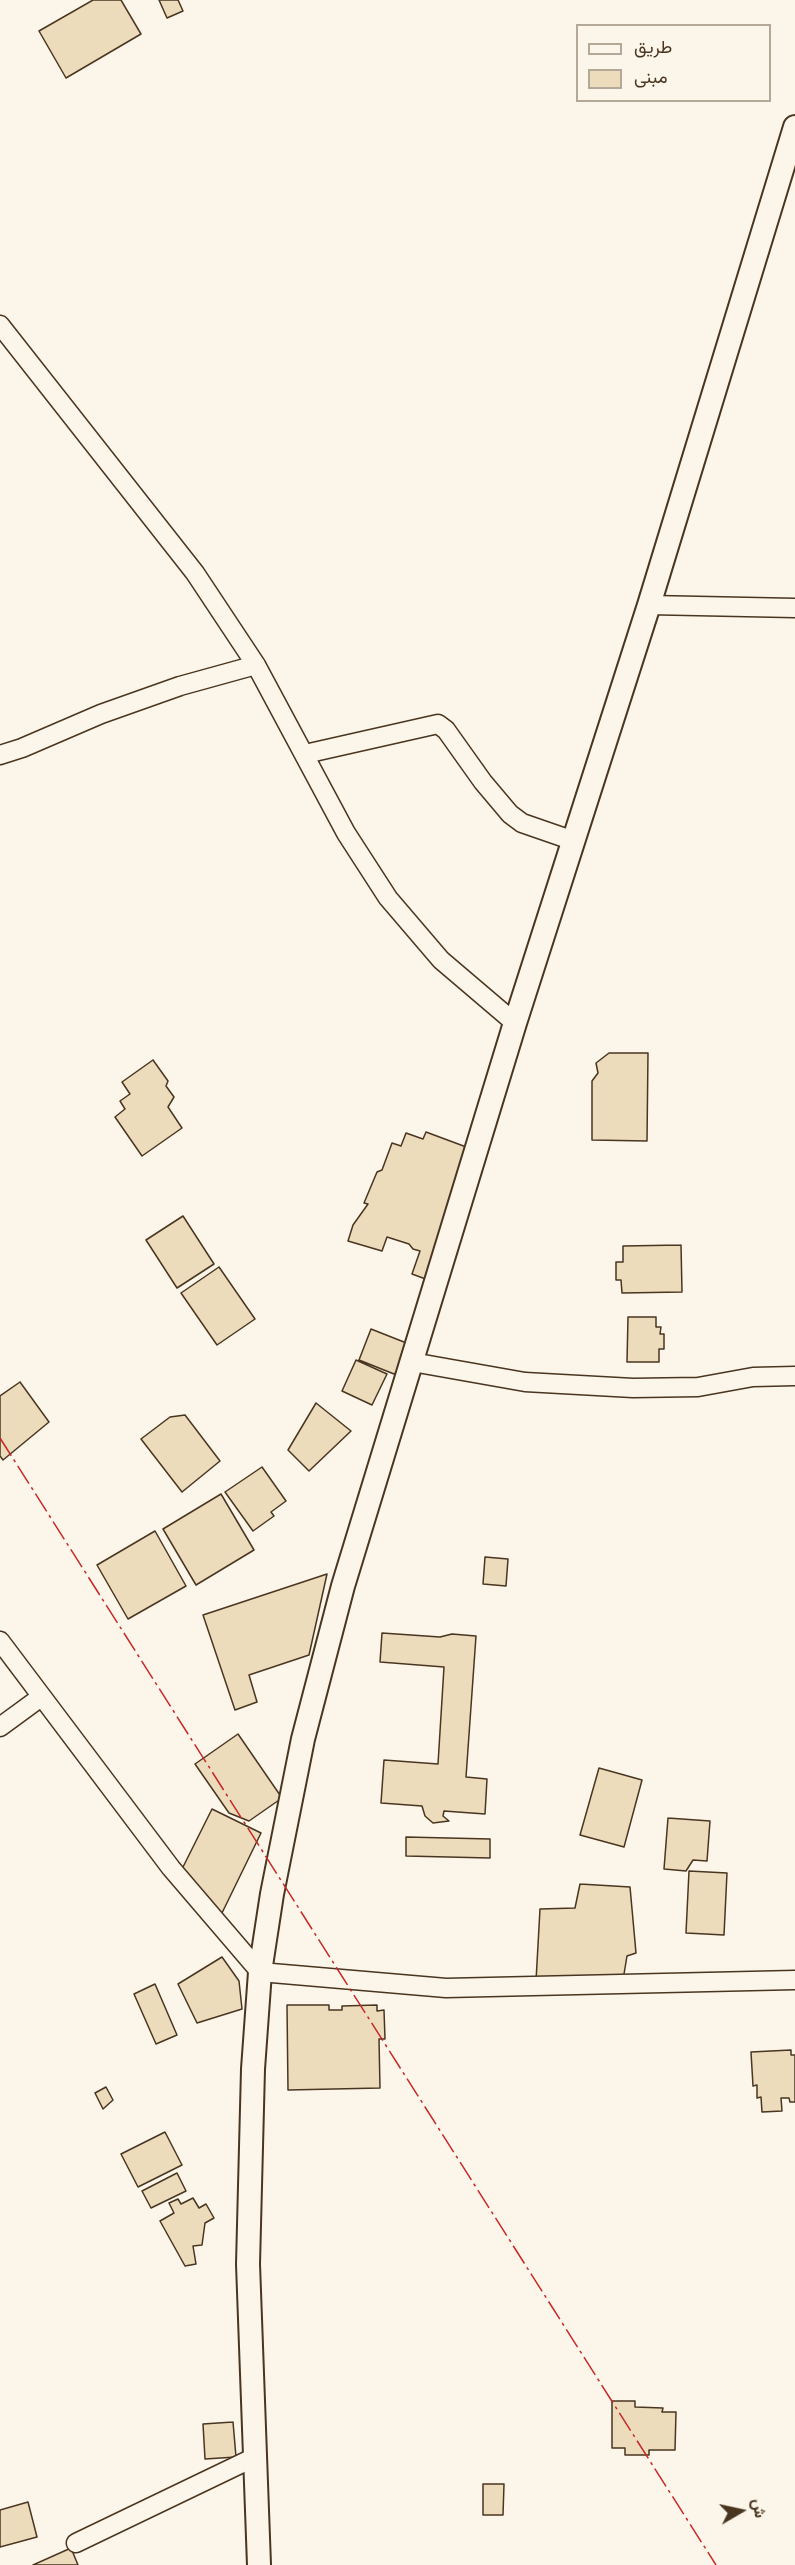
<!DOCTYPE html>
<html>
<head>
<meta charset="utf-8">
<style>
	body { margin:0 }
	#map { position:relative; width:795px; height:2565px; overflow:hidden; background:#fbf6e9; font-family:Montserrat,Vazirmatn,sans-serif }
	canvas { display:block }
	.legend { position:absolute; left:576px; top:24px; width:195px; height:78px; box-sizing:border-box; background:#fbf6e9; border:2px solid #b4a999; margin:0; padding:8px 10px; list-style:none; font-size:18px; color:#4a3520 }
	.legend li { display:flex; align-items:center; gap:12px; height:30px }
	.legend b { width:30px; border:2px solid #b4a999 }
	.north { position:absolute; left:711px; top:2481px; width:60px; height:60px; -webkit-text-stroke:4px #fbf6e9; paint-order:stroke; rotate:81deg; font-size:16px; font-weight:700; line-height:24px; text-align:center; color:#4a3520 }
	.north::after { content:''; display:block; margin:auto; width:21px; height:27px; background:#4a3520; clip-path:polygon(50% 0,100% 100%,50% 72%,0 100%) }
</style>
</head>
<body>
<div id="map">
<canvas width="795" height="2565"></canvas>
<ul class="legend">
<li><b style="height:8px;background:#fbf6e9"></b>طريق</li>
<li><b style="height:16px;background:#ecdcbc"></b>مبنى</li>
</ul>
<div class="north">ش</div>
</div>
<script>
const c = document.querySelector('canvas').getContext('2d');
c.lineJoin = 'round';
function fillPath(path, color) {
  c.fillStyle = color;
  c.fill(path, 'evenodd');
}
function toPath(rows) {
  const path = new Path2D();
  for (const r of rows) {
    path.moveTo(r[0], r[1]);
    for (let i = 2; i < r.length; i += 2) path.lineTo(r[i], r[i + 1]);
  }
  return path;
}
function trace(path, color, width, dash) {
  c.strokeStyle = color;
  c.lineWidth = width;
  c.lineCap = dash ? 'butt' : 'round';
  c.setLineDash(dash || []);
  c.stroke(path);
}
const building = toPath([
	[93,0,121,0,141,34,66,78,39,31,93,0],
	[159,0,178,0,183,11,167,18,159,0],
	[609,1053,648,1053,647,1141,592,1140,592,1081,598,1073,596,1063,609,1053],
	[153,1060,168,1081,166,1086,174,1097,168,1107,182,1128,142,1156,115,1117,125,1109,120,1101,130,1094,122,1082,153,1060],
	[426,1132,477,1151,431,1281,412,1274,420,1251,413,1249,409,1244,387,1237,382,1251,348,1241,353,1225,368,1204,364,1203,377,1172,382,1170,392,1143,401,1146,406,1133,423,1139,426,1132],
	[183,1216,214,1264,177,1288,146,1240,183,1216],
	[681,1245,682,1292,622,1293,621,1280,616,1280,616,1262,623,1262,623,1246,681,1245],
	[219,1267,255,1319,217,1345,181,1293,219,1267],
	[628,1317,656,1317,656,1327,661,1327,660,1334,664,1334,664,1349,659,1349,659,1362,627,1362,628,1317],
	[371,1329,409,1344,398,1372,394,1374,359,1360,371,1329],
	[356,1360,387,1374,372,1405,342,1391,356,1360],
	[20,1382,49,1422,3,1460,0,1456,0,1396,20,1382],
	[316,1403,351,1431,309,1471,288,1450,316,1403],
	[185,1415,220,1461,182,1492,141,1439,170,1417,185,1415],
	[262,1467,286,1501,271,1512,274,1516,253,1531,225,1492,262,1467],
	[221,1494,254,1550,196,1585,163,1529,221,1494],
	[155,1531,186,1586,128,1619,97,1565,155,1531],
	[485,1557,508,1559,506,1586,483,1584,485,1557],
	[327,1574,309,1655,249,1675,257,1702,235,1710,203,1615,327,1574],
	[382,1633,440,1637,452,1634,476,1636,466,1777,487,1779,485,1814,444,1811,443,1816,449,1821,433,1823,425,1816,422,1806,381,1803,384,1760,438,1764,444,1667,380,1662,382,1633],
	[238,1734,282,1798,249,1821,229,1813,195,1764,238,1734],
	[599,1768,642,1780,624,1847,580,1835,599,1768],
	[212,1809,261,1833,221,1915,181,1871,212,1809],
	[668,1818,710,1821,707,1861,693,1860,686,1871,664,1869,668,1818],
	[406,1837,490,1839,490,1858,406,1856,406,1837],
	[689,1871,727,1873,724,1935,686,1933,689,1871],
	[580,1884,630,1887,636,1953,627,1956,623,1980,536,1981,540,1909,575,1908,580,1884],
	[222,1957,239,1981,242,2009,197,2023,178,1984,222,1957],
	[155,1984,177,2035,156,2044,134,1994,155,1984],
	[287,2005,329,2005,329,2010,342,2010,342,2006,377,2005,377,2011,384,2010,385,2039,379,2039,380,2088,288,2090,287,2005],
	[791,2050,791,2055,795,2055,795,2102,790,2102,789,2098,781,2098,782,2111,762,2112,761,2097,757,2098,757,2085,753,2086,751,2052,791,2050],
	[106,2087,113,2100,103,2109,95,2093,106,2087],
	[165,2132,182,2165,138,2187,121,2154,165,2132],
	[177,2173,186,2191,151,2208,142,2191,177,2173],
	[193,2198,199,2208,206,2204,214,2218,205,2223,202,2245,193,2246,196,2264,185,2266,160,2221,174,2213,169,2203,178,2199,181,2204,193,2198],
	[612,2401,635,2401,635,2407,663,2408,662,2412,676,2412,675,2450,649,2450,649,2455,625,2455,625,2448,612,2448,612,2401],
	[233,2422,236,2457,205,2459,203,2424,233,2422],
	[483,2484,504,2484,503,2515,483,2515,483,2484],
	[28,2502,37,2537,0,2547,0,2510,28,2502],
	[71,2548,78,2565,33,2565,71,2548]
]);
fillPath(building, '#ecdcbc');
trace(building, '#4a3520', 1.5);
const minor = toPath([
	[0,325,195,573,256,665,346,833,388,898,441,960,515,1023],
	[649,605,795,608],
	[305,754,438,724,446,730,483,782,510,814,522,823,574,841],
	[0,755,22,748,101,714,180,686,256,665],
	[412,1362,525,1382,633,1388,698,1387,753,1377,795,1376],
	[0,1641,171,1868,260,1972,446,1988,795,1980],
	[0,1727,41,1697],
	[76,2543,255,2457]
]);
const tertiary = toPath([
	[259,2565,248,2264,253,2069,260,1972,272,1894,303,1739,343,1586,515,1023,649,605,795,127]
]);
trace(minor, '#4a3520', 21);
trace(tertiary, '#4a3520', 26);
trace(minor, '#fbf6e9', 18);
trace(tertiary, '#fbf6e9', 22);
trace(toPath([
	[0,1438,716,2565]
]), '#c62828', 1.5, [21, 4.5, 3, 4.5]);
</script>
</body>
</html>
